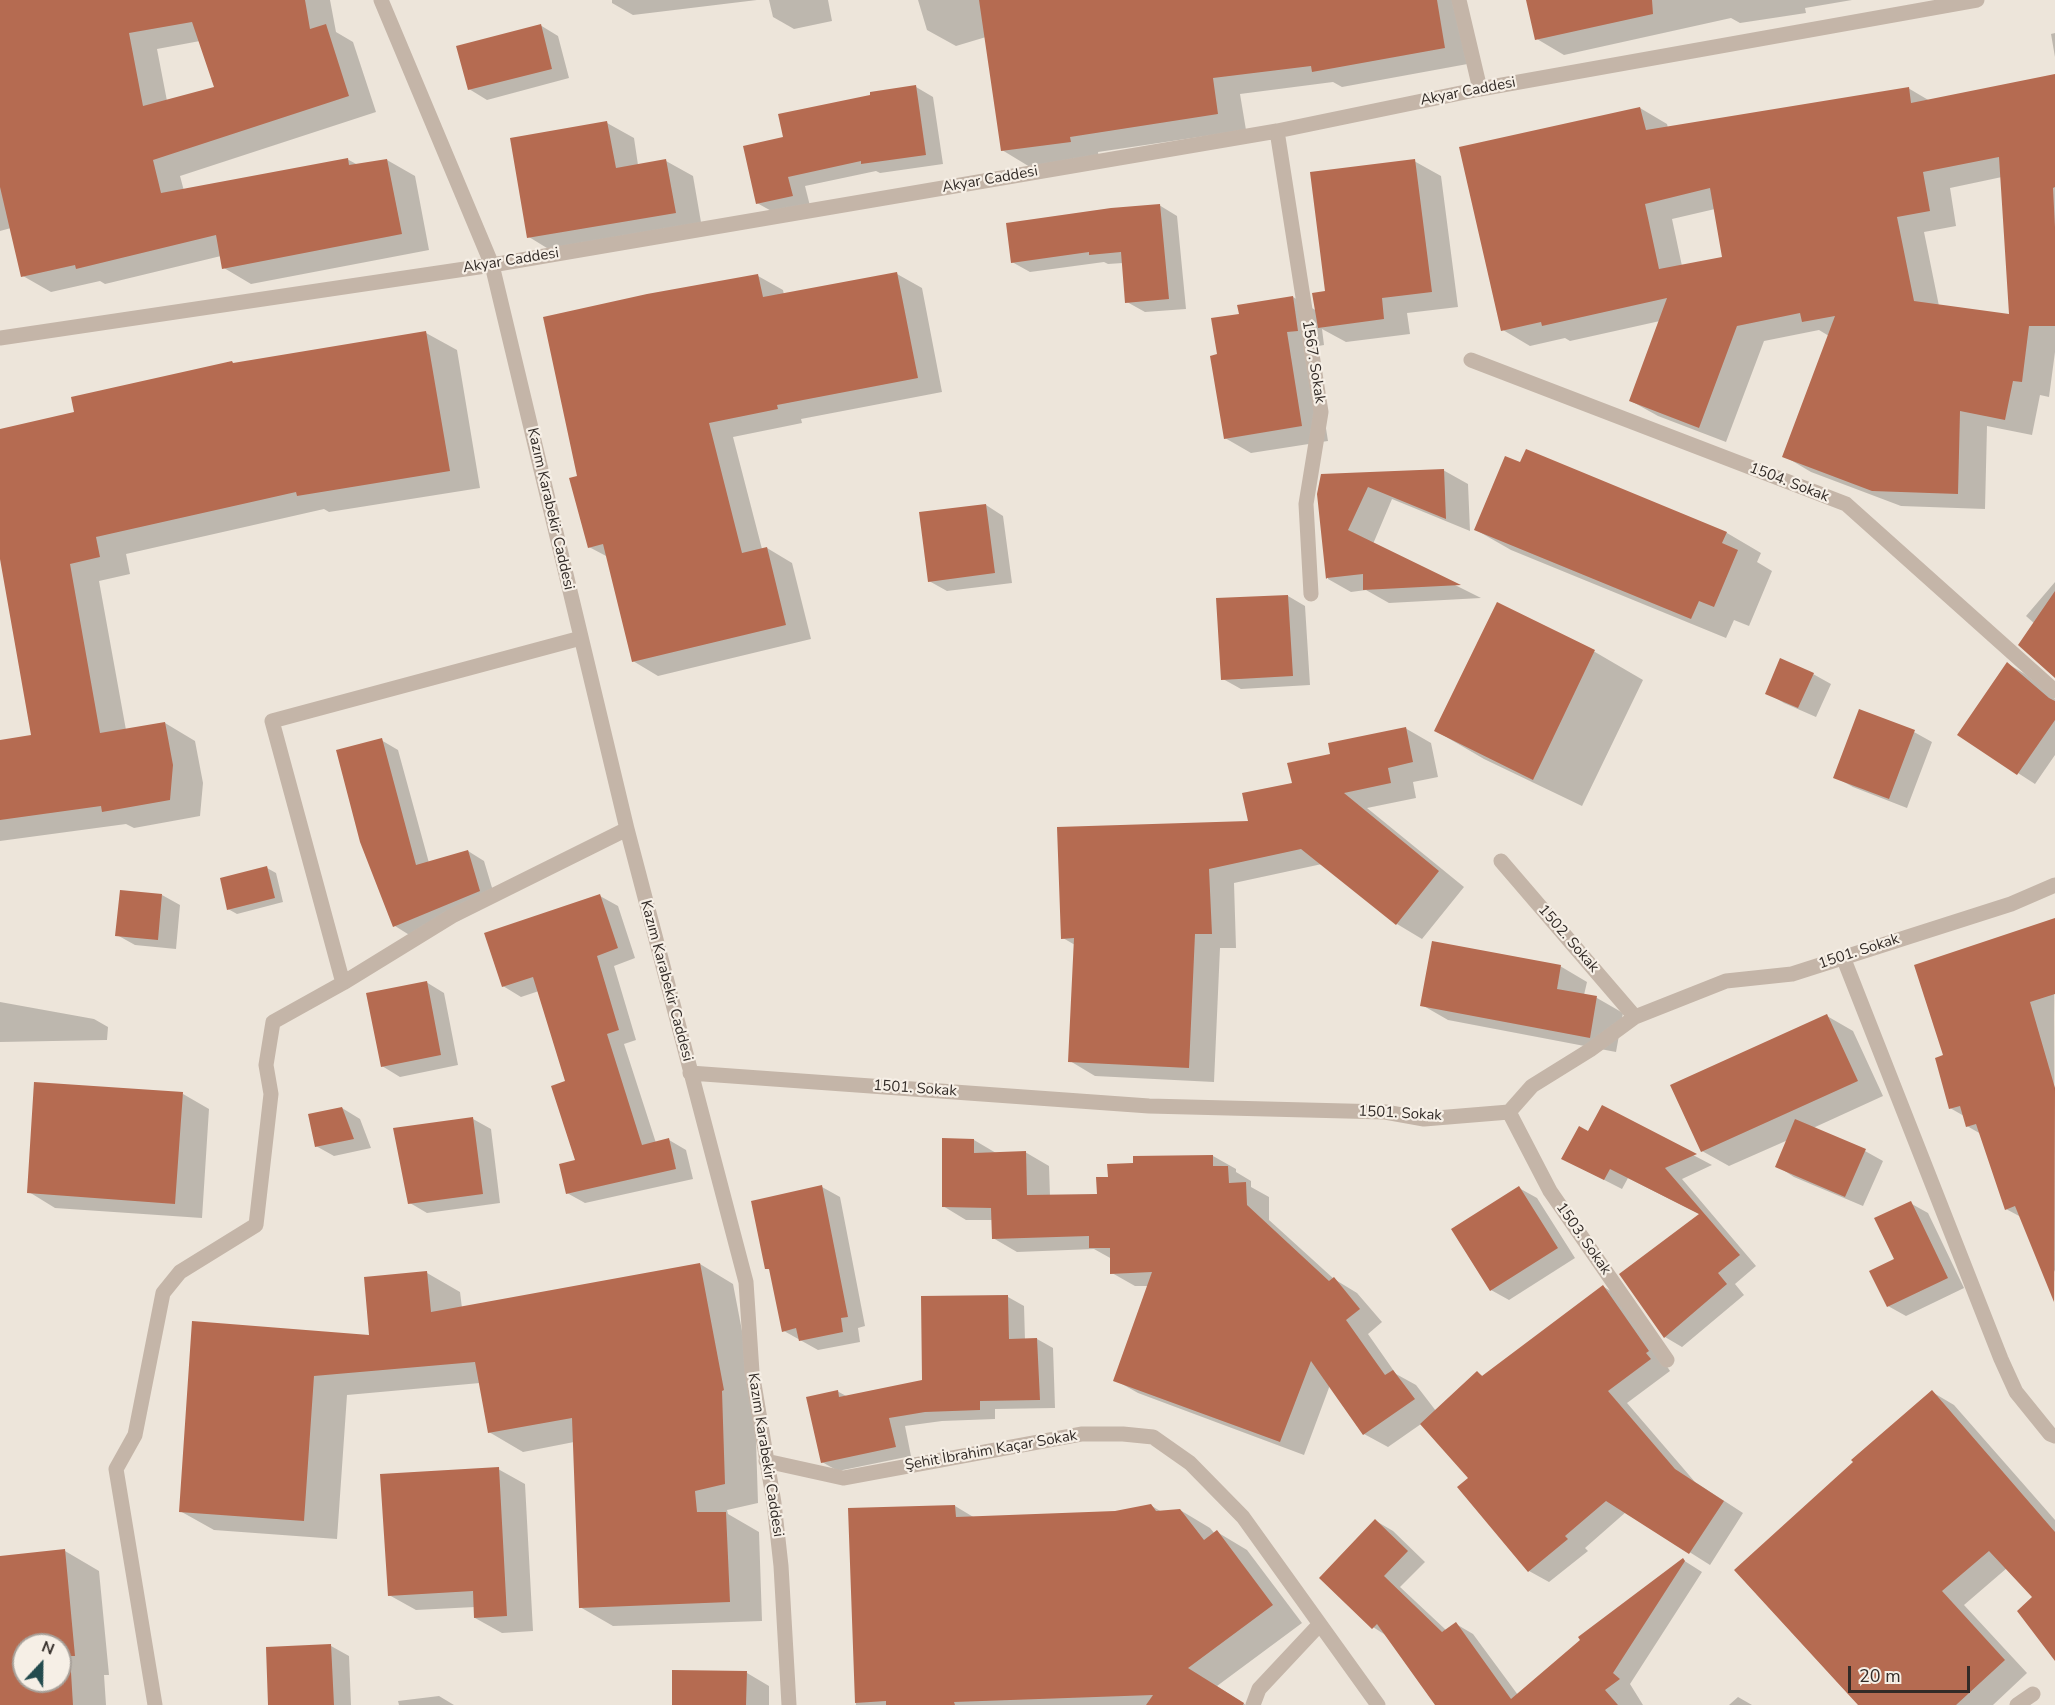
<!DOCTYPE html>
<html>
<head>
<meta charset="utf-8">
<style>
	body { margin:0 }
	#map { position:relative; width:2055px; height:1705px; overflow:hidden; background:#ede5da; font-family:"Nunito Sans",sans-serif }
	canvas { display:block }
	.north { position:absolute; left:12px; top:1633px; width:60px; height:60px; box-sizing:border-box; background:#f6efe6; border:2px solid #a8a19a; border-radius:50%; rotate:22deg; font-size:16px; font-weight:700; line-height:24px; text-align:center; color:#322b27 }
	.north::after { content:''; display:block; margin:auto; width:21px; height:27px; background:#224a4d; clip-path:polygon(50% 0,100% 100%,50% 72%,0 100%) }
	.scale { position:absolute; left:1848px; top:1666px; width:122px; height:27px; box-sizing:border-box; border:3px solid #322b27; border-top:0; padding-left:8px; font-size:18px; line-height:21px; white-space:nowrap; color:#322b27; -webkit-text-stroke:4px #f6efe6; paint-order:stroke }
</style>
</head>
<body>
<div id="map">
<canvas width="2055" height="1705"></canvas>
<div class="north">N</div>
<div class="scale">20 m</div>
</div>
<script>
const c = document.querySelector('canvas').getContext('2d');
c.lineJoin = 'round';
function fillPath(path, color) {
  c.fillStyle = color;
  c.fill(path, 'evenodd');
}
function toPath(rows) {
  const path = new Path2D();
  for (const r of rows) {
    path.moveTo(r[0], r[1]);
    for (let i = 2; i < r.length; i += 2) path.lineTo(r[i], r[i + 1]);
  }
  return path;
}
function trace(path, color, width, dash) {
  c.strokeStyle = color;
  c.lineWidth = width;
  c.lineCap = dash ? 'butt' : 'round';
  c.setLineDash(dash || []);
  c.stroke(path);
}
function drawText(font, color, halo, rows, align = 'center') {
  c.font = font + ' "Nunito Sans",sans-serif';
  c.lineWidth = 4.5;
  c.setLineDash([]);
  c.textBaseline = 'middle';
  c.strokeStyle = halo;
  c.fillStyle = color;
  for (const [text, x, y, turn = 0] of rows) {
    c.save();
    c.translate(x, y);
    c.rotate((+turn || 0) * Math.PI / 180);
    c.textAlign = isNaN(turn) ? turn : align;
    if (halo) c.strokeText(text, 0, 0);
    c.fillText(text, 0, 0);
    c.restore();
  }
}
fillPath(toPath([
	[0,0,330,0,336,32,353,42,376,112,180,176,184,191,347,159,358,165,387,160,415,176,429,250,251,284,224,268,221,256,105,284,100,281,51,292,23,276,11,228,0,231],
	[200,41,216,89,167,101,157,49],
	[612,0,757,0,633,15,612,3],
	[769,0,828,0,832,21,794,29,773,17],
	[918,0,1461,0,1473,63,1342,87,1333,82,1240,94,1246,130,1098,152,1099,158,1030,167,1002,150,986,37,956,46,927,30],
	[1528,0,1852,0,1805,8,1806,13,1740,23,1731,18,1564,55,1537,39],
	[540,25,558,36,569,78,487,100,469,89],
	[2055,33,2055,57,2051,34],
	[2055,75,2055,352,2049,397,2040,395,2032,435,1987,426,1985,509,1901,506,1811,472,1784,456,1829,336,1819,330,1764,341,1726,442,1658,416,1631,401,1660,321,1570,341,1565,338,1530,346,1503,330,1640,108,1667,124,1668,128,1908,88,1930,101],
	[2002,177,2011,316,1939,306,1924,232,1956,226,1950,188],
	[1715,209,1724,258,1682,266,1672,219],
	[916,87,933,97,943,164,880,173,876,171,805,186,810,206,775,213,757,203,785,138],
	[607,123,634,138,638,165,666,161,693,176,702,228,555,253,529,237],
	[1414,161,1441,176,1458,307,1407,313,1410,334,1346,342,1322,329,1324,345,1313,347,1328,441,1251,453,1225,438,1219,356,1240,315,1293,297,1317,311,1327,292],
	[1159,205,1177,216,1186,309,1145,312,1127,302,1123,263,1108,264,1104,262,1030,272,1012,262],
	[897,274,922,288,942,392,801,419,802,423,733,437,762,549,767,548,792,563,811,639,658,676,633,661,608,557,589,547,579,477,758,276,783,290,784,295],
	[426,333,457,350,480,488,329,512,324,509,126,554,130,574,99,581,126,730,165,723,195,741,203,783,200,816,134,828,126,824,0,841,0,741,33,737,0,550,0,430,76,413,235,364],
	[1526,451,1727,533,1761,553,1757,562,1772,571,1749,626,1734,620,1726,638,1511,550,1476,530,1521,464],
	[1443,470,1468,484,1470,531,1392,499,1373,544,1481,598,1389,603,1366,590,1351,592,1328,579,1319,494],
	[986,505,1003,516,1012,583,947,591,929,581],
	[2055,582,2055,677,2035,624,2026,616],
	[1288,596,1305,606,1310,685,1241,689,1223,679],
	[1497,604,1595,652,1643,680,1582,806,1484,759,1436,731],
	[2008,664,2025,674,2055,699,2055,755,2035,784,1959,735],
	[1813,674,1831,684,1816,717,1784,703,1767,693],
	[1405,728,1431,743,1438,777,1413,782,1416,798,1367,808,1464,887,1422,939,1397,924,1322,864,1234,883,1236,948,1220,948,1214,1082,1095,1076,1070,1061,1075,945,1063,938,1250,822,1294,784,1332,755],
	[1914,732,1932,742,1907,808,1853,787,1835,777],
	[381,740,398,750,429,863,468,851,484,861,496,901,411,936,395,926],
	[267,868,276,873,283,902,237,914,228,909],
	[162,895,180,905,176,949,135,945,117,935],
	[600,896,618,906,635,958,614,966,636,1040,624,1044,656,1143,669,1140,686,1150,693,1179,585,1203,567,1193,577,1161,567,1082,539,991,521,997,503,986],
	[2055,919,2054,1016,2055,1272,2049,1258,2021,1217,2006,1209,1981,1134,1967,1126,1964,1116,1950,1108,1945,1056],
	[1560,966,1587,982,1584,995,1597,998,1623,1013,1616,1052,1448,1020,1422,1005],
	[426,982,444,993,458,1065,400,1077,382,1066],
	[0,1002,94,1019,108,1027,107,1040,0,1042],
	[1827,1016,1853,1031,1883,1096,1813,1128,1865,1151,1883,1161,1863,1206,1794,1177,1777,1166,1788,1140,1729,1166,1702,1151],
	[183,1094,209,1109,202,1218,55,1208,29,1192],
	[1602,1107,1712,1165,1682,1179,1756,1266,1735,1284,1744,1295,1682,1347,1665,1337,1621,1274,1701,1215,1628,1178,1622,1189,1563,1159,1589,1133],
	[342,1108,360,1119,371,1148,334,1156,316,1146],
	[473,1119,491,1129,500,1203,427,1213,410,1203],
	[974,1140,996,1153,1025,1152,1049,1166,1050,1196,1098,1195,1109,1178,1134,1165,1134,1158,1213,1156,1236,1169,1236,1172,1251,1181,1251,1187,1269,1197,1269,1220,1334,1279,1357,1293,1382,1322,1368,1334,1396,1374,1416,1385,1436,1411,1478,1373,1484,1377,1604,1287,1624,1299,1670,1371,1627,1403,1695,1482,1743,1513,1710,1565,1626,1512,1585,1548,1588,1551,1549,1582,1529,1571,1471,1478,1421,1424,1388,1447,1364,1434,1330,1385,1304,1455,1138,1393,1115,1380,1149,1286,1135,1286,1112,1273,1112,1259,1094,1249,1017,1252,993,1238,993,1220,966,1220,943,1206],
	[822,1187,840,1197,865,1326,858,1328,860,1342,818,1350,784,1331,770,1270,767,1268],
	[1519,1188,1537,1198,1575,1258,1509,1300,1491,1290],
	[1910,1203,1928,1213,1964,1288,1906,1316,1888,1306,1896,1260],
	[700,1264,733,1284,757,1409,755,1409,758,1503,727,1510,728,1514,759,1532,762,1621,613,1626,580,1607,574,1442,523,1452,489,1432,480,1383,347,1395,337,1539,214,1530,180,1511,194,1323,371,1337,427,1273,460,1292,462,1308],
	[1008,1297,1024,1306,1025,1340,1037,1339,1053,1348,1055,1408,995,1409,995,1419,942,1421,905,1426,911,1456,838,1471,822,1462,837,1391,848,1397,924,1381],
	[1932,1392,1954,1405,2055,1520,2055,1658,2034,1597,2007,1568,1964,1605,2027,1673,1993,1705,1861,1705],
	[498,1469,525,1484,533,1631,502,1633,475,1618,475,1607,416,1610,389,1595],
	[1150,1505,1162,1512,1180,1510,1210,1528,1215,1534,1217,1532,1247,1550,1302,1623,1217,1686,1246,1705,856,1705,849,1509,955,1506,975,1518,1115,1513],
	[1376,1521,1393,1531,1425,1562,1400,1587,1446,1630,1456,1624,1473,1634,1518,1695,1683,1560,1702,1572,1630,1684,1643,1705,1437,1705,1387,1636,1373,1627],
	[65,1551,99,1571,109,1675,104,1675,106,1705,0,1705,0,1557],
	[24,1645,60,1645,60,1681,24,1681],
	[331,1646,349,1656,351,1705,270,1705,267,1648],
	[747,1673,769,1686,769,1705,673,1705],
	[439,1696,454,1705,399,1705,398,1701],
	[1738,1697,1752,1705,1729,1705]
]), '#0003');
fillPath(toPath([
	[0,0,305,0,310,29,326,24,349,96,153,160,161,193,348,158,349,165,387,159,402,234,222,269,216,235,76,269,75,265,21,277,0,187],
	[192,22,214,87,143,106,129,33],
	[979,0,1437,0,1445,48,1312,72,1311,66,1213,78,1218,114,1070,137,1071,142,1001,151],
	[1526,0,1652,0,1653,14,1535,40],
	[541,24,552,69,468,90,456,46],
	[2055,74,2055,187,2053,188,2055,227,2055,326,2029,326,2022,382,2013,381,2005,420,1960,411,1958,494,1872,491,1782,457,1835,316,1802,322,1800,313,1737,326,1699,428,1629,401,1667,298,1542,326,1541,322,1501,331,1459,147,1640,107,1646,130,1909,87,1911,103],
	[1999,157,2009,314,1914,301,1897,217,1930,211,1923,172],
	[1710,188,1722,257,1659,269,1645,204],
	[916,85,926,155,861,164,861,161,788,177,793,196,756,204,743,146,783,137,778,114,870,95,870,92],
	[607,121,616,168,666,159,676,213,527,238,510,138],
	[1415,159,1432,292,1382,298,1384,319,1318,328,1312,293,1325,291,1310,172],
	[1160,204,1169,299,1125,303,1121,252,1089,255,1089,252,1011,263,1006,223,1111,208],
	[897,272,918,378,777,405,778,409,709,423,742,553,767,547,786,625,632,662,603,544,588,548,569,478,577,476,543,317,647,294,758,274,763,297],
	[1293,296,1298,331,1287,332,1302,426,1224,439,1210,356,1217,354,1211,318,1239,314,1237,305],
	[426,331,450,471,297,496,296,492,96,537,100,557,70,564,100,733,165,722,173,765,170,800,102,812,101,806,0,820,0,740,31,735,0,559,0,429,74,412,71,397,232,361,233,363],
	[1526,449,1727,532,1722,543,1738,550,1714,607,1699,601,1691,619,1474,530,1505,456,1520,462],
	[1444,469,1446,519,1368,487,1348,530,1461,585,1363,590,1363,574,1327,578,1326,579,1317,494,1321,474],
	[986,504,995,573,928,582,919,512],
	[2055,591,2055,678,2018,645],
	[1288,595,1293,676,1221,680,1216,598],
	[1497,602,1595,650,1533,780,1434,731],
	[1780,658,1814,673,1798,708,1765,694],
	[2007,662,2049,698,2055,701,2055,720,2017,775,1957,735],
	[1859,709,1915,730,1889,799,1833,778],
	[1406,727,1413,762,1388,768,1391,783,1344,793,1439,871,1396,925,1301,849,1209,869,1212,934,1195,934,1189,1068,1068,1062,1074,938,1061,939,1057,827,1248,821,1242,793,1292,783,1287,763,1330,754,1328,743],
	[382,738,416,865,468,850,480,891,393,927,360,842,336,750],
	[267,866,275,898,227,910,220,878],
	[120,890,162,894,158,940,115,936],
	[600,894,618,948,597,956,619,1030,607,1034,642,1145,669,1138,676,1169,566,1194,559,1164,575,1160,551,1086,565,1081,533,977,502,987,484,933],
	[2055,918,2055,994,2030,1002,2055,1088,2054,1302,2015,1206,2005,1210,1976,1124,1966,1127,1960,1106,1949,1109,1935,1058,1943,1055,1914,965],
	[1432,941,1561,965,1557,989,1597,996,1590,1038,1420,1006],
	[427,981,441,1055,381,1067,366,993],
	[1827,1014,1858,1081,1701,1152,1670,1085],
	[34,1082,183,1092,175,1204,27,1193],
	[1602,1105,1697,1154,1665,1168,1740,1255,1718,1273,1727,1284,1664,1338,1619,1274,1699,1214,1610,1169,1604,1180,1561,1159,1579,1126,1588,1131],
	[342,1107,354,1139,315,1147,308,1114],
	[473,1117,483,1194,408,1204,393,1128],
	[1795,1119,1866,1149,1845,1197,1775,1167],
	[942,1138,974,1139,974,1153,1026,1151,1027,1195,1097,1194,1096,1177,1108,1177,1107,1164,1133,1163,1133,1156,1213,1155,1213,1166,1228,1166,1229,1183,1246,1182,1247,1205,1329,1281,1334,1277,1360,1309,1346,1320,1385,1375,1393,1370,1415,1399,1363,1435,1311,1361,1280,1442,1113,1381,1152,1272,1110,1274,1110,1248,1089,1248,1089,1236,992,1239,991,1208,942,1207],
	[822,1185,848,1317,841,1318,843,1332,799,1341,796,1328,782,1332,769,1269,765,1269,751,1201],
	[1519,1186,1558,1248,1490,1291,1451,1229],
	[1911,1201,1948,1278,1887,1307,1869,1271,1894,1259,1874,1218],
	[700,1263,724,1390,722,1391,725,1484,695,1491,697,1512,726,1512,730,1602,579,1608,572,1418,488,1433,475,1362,314,1376,304,1521,179,1512,192,1321,369,1335,364,1277,427,1271,431,1312],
	[1603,1285,1649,1351,1646,1353,1651,1359,1608,1391,1675,1469,1724,1501,1689,1554,1606,1501,1565,1536,1568,1539,1528,1572,1457,1487,1468,1478,1420,1424,1477,1371,1482,1376],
	[1008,1295,1009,1339,1037,1338,1040,1400,980,1401,980,1410,925,1412,889,1418,896,1447,821,1463,806,1397,838,1390,839,1397,922,1380,921,1296],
	[1932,1390,2055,1532,2055,1661,2017,1611,2032,1597,1989,1551,1942,1591,2005,1660,1956,1705,1858,1705,1734,1570,1853,1462,1851,1460],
	[499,1467,507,1616,474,1618,473,1591,388,1596,380,1474],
	[1151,1504,1156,1511,1180,1509,1204,1540,1217,1530,1273,1605,1188,1668,1244,1703,1243,1705,1146,1705,1153,1695,954,1702,955,1705,886,1705,886,1701,855,1703,848,1508,955,1505,956,1517,1115,1511],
	[1375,1519,1408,1551,1384,1576,1442,1632,1456,1622,1511,1699,1580,1640,1578,1637,1683,1558,1685,1561,1613,1673,1620,1679,1605,1690,1618,1705,1435,1705,1377,1624,1372,1629,1319,1578],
	[65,1549,75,1656,70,1656,73,1705,0,1705,0,1556],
	[24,1645,60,1645,60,1681,24,1681],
	[331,1644,334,1705,268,1705,266,1647],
	[672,1670,747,1671,746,1705,672,1705]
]), '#b56b51');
trace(toPath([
	[1459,0,1480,89],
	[1277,131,1321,412,1306,504,1311,594],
	[492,265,627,829,746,1282,752,1372,774,1503,781,1566,789,1705],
	[0,338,492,265,1277,131,1480,89,1977,0],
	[1471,360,1846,504,2055,691],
	[1501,861,1635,1017],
	[1843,957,2001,1359,2016,1392,2050,1434,2055,1436],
	[343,983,272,721,581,638],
	[690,1073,1149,1106,1385,1112,1424,1119,1509,1112,1532,1086,1590,1050,1635,1017,1726,981,1792,974,2011,904,2055,885],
	[1509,1112,1550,1191,1667,1360],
	[766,1461,843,1478,1081,1434,1123,1434,1153,1437,1190,1463,1243,1517,1378,1705],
	[155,1705,116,1469,135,1435,163,1293,180,1272,256,1225,271,1094,266,1065,273,1022,343,983,452,916,627,829],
	[1253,1705,1259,1689,1319,1625],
	[2017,1705,2033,1694]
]), '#c4b5a8', 15);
trace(toPath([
	[381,0,492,265]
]), '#c4b5a8', 15);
drawText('15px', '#322b27', '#f6efe6', [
	["Akyar Caddesi",1468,92,-11],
	["Akyar Caddesi",990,180,-10],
	["Akyar Caddesi",511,261,-9],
	["1567. Sokak",1313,362,81],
	["1504. Sokak",1789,483,21],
	["Kazım Karabekir Caddesi",550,509,77],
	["1502. Sokak",1568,939,49],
	["1501. Sokak",1859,952,-18],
	["Kazım Karabekir Caddesi",666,981,75],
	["1501. Sokak",915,1089,4],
	["1501. Sokak",1400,1114,3],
	["1503. Sokak",1583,1239,55],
	["Şehit İbrahim Kaçar Sokak",991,1451,-10],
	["Kazım Karabekir Caddesi",765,1455,81]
]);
</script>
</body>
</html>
